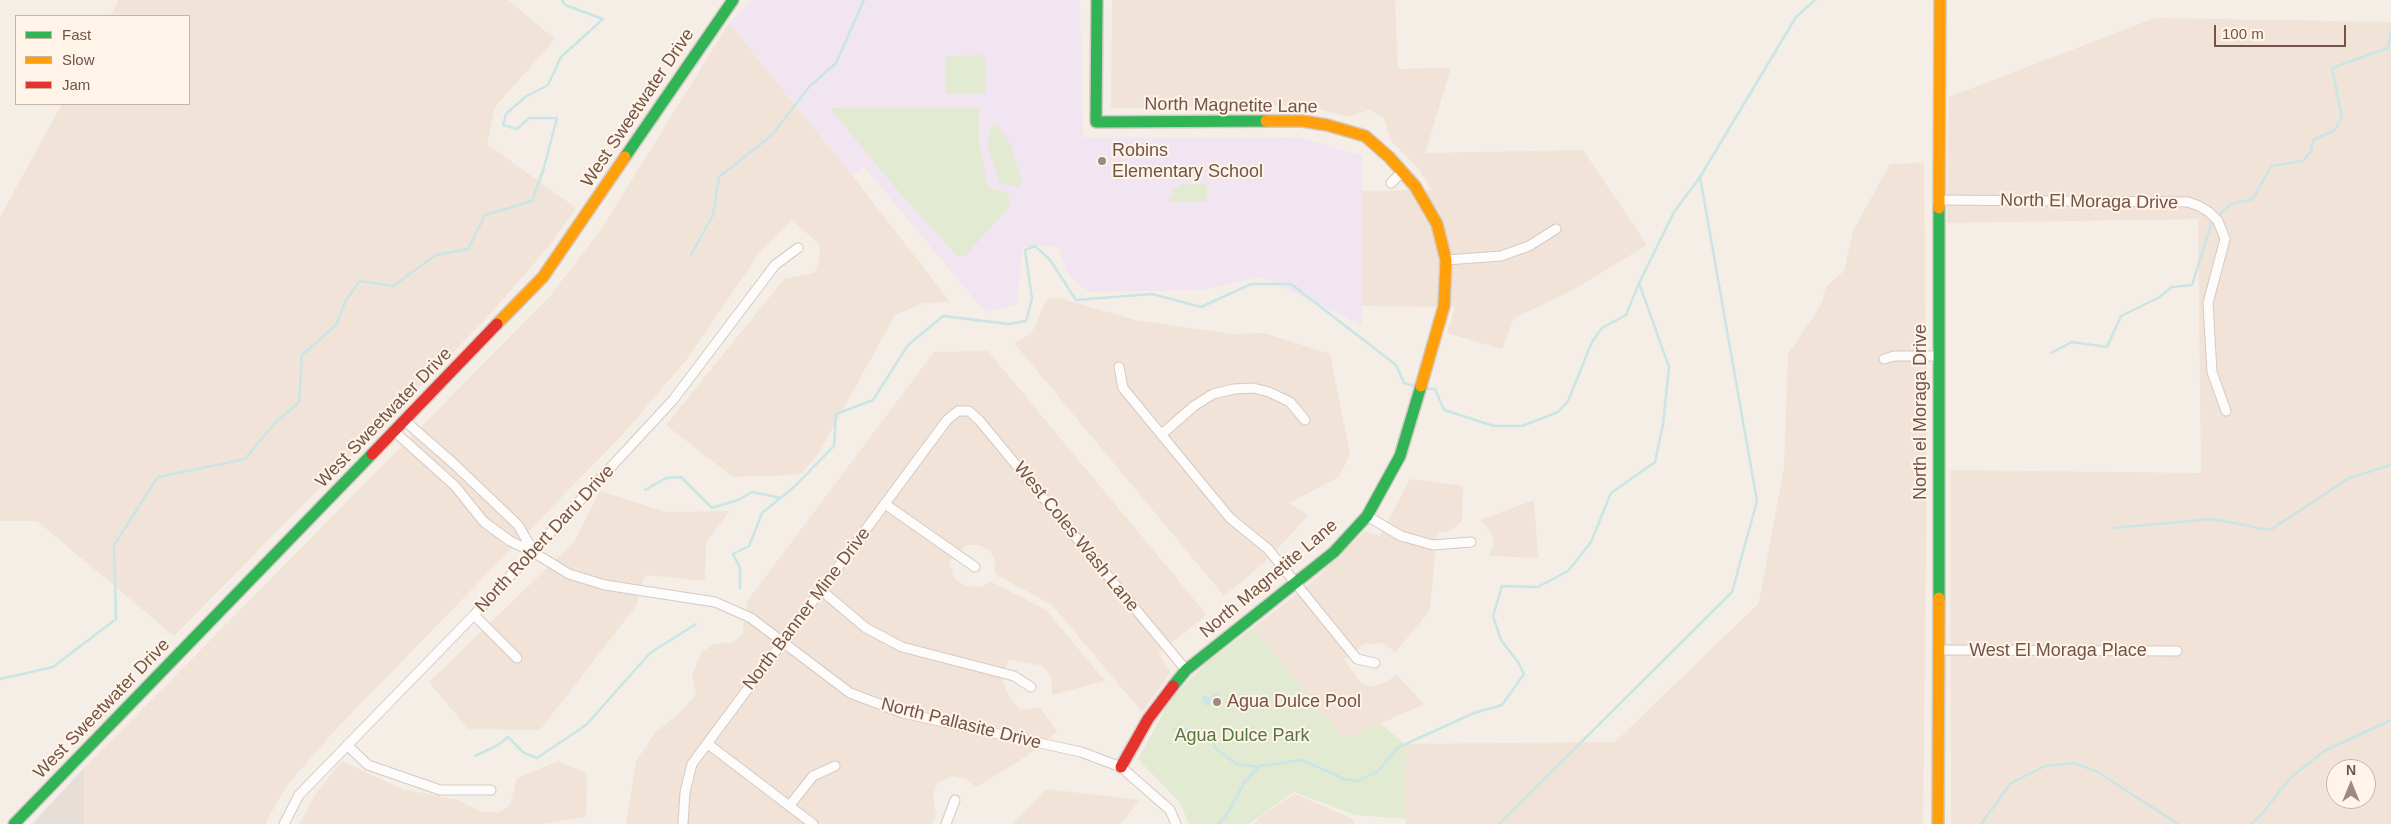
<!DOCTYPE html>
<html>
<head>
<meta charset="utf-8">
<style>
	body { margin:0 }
	#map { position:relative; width:2391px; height:824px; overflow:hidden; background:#f5eee7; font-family:Helvetica,sans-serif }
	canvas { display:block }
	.legend { position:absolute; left:15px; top:15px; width:175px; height:90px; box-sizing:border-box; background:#fff4e7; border:1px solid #c7b4a8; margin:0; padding:6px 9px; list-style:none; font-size:15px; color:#725449 }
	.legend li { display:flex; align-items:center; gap:10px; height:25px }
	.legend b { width:25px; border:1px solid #c7b4a8 }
	.north { position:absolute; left:2326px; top:759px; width:50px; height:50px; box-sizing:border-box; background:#fff4e7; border:1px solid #c7b4a8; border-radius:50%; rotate:0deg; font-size:14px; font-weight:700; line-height:20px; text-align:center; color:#725449 }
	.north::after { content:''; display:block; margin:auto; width:18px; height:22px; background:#a08a80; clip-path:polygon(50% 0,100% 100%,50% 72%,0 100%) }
	.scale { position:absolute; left:2214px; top:25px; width:132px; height:22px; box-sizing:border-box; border:2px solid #725449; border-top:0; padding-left:6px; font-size:15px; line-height:18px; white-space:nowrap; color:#725449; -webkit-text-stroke:4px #fff4e7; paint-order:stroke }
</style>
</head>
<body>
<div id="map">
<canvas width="2391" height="824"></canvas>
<ul class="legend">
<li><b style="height:6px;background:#30b455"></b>Fast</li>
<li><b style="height:6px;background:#ff9f0a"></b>Slow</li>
<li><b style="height:6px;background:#e5322d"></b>Jam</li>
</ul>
<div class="north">N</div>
<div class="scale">100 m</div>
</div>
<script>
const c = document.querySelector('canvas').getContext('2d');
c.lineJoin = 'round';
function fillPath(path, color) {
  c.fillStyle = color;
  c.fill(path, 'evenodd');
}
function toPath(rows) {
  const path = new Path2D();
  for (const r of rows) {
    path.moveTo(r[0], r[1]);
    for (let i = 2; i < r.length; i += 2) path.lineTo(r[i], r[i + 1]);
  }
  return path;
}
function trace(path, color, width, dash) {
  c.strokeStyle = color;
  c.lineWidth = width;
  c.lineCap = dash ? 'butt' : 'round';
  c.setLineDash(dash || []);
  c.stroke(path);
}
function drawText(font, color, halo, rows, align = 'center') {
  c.font = font + ' Helvetica,sans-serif';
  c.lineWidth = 4;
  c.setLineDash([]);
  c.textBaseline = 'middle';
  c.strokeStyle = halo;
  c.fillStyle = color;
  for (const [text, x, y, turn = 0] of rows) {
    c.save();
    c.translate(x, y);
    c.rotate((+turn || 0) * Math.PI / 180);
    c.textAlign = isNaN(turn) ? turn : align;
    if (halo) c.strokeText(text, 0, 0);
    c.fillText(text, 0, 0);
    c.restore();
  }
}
fillPath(toPath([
	[119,0,508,0,555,39,495,107,487,144,576,208,550,245,485,320,174,636,37,521,0,521,0,217,62,104,189,104,189,16,110,16],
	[1112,0,1395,0,1398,69,1451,68,1425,153,1583,150,1647,245,1571,291,1514,318,1502,349,1447,333,1455,307,1362,306,1362,191,1432,190,1419,169,1391,141,1384,118,1369,110,1347,117,1309,106,1111,108],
	[2155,18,2391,22,2391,824,1951,824,1950,470,2201,473,2198,219,1947,223,1949,97],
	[2336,769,2366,769,2366,799,2336,799],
	[729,23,852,175,950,302,924,303,895,315,819,453,802,473,792,475,733,477,666,425,784,279,814,273,819,261,820,245,792,220,758,255,687,359,625,432,339,726,287,785,265,824,84,824,84,768,550,296,602,228],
	[1924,163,1927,470,1923,824,1406,824,1405,744,1615,742,1759,603,1784,467,1788,354,1821,305,1826,287,1844,271,1853,231,1890,164],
	[1050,298,1059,298,1135,320,1231,334,1264,333,1330,354,1350,454,1339,477,1289,503,1309,515,1264,563,1224,596,1014,343,1031,334,1044,305],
	[988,351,1207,615,1158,653,1171,672,1142,712,1052,605,995,574,995,562,991,552,980,545,967,545,949,561,954,578,965,586,983,587,990,581,1046,610,1105,681,1052,695,1051,676,1043,666,1008,659,1003,682,1010,699,1021,710,1040,708,1057,731,1027,756,976,787,966,779,952,776,938,782,933,796,936,816,931,824,626,824,636,761,656,732,682,711,696,694,692,676,703,648,706,650,711,645,733,642,742,635,748,600,934,352],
	[1410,479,1463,486,1462,521,1450,531,1437,533,1430,610,1395,653,1384,643,1364,644,1344,660,1362,684,1372,687,1384,683,1397,675,1424,704,1344,740,1253,628,1312,582,1365,531,1380,536],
	[600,491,666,512,730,511,706,542,705,581,645,575,636,606,540,730,468,729,429,682,574,542],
	[1534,500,1538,558,1489,556,1494,542,1492,534,1480,520],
	[342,761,402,789,459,800,481,812,500,812,510,805,517,778,558,761,587,773,586,817,542,824,299,824,317,792],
	[1046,789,1140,800,1120,824,1013,824],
	[1295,794,1351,818,1355,824,1254,824,1260,817]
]), '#f1e3d7');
fillPath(toPath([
	[84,768,84,824,32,824]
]), '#e8ded8');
fillPath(toPath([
	[752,0,1080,0,1083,138,1299,137,1362,156,1362,325,1262,277,1200,290,1089,292,1070,277,1057,246,1022,246,1017,304,985,312,864,167,852,175,729,23]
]), '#f0e5f0');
fillPath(toPath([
	[986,55,986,93,946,94,945,56],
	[979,107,979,141,987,184,993,189,1008,193,1010,206,964,257,957,256,887,178,830,108],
	[997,124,1009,141,1023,184,1017,187,1000,183,987,145,991,126],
	[1179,184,1207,184,1207,202,1169,202,1169,197,1173,196,1172,189,1178,188],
	[1253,628,1344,739,1380,723,1406,745,1406,819,1355,815,1294,792,1249,824,1189,824,1180,803,1138,759,1172,697,1209,661]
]), '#e2ebd2');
fillPath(toPath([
	[1218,692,1220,697,1219,703,1213,702,1206,706,1202,699,1203,695,1210,697]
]), '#c9e5e5');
trace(toPath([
	[2217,217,2231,204,2253,199,2271,166,2303,161,2311,151,2313,140,2335,130,2342,116,2332,68,2388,48,2391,33],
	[691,255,713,215,719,177,772,135,809,87,836,63,864,0],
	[2051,353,2072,342,2107,347,2121,316,2158,298,2172,287,2192,285,2212,222],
	[1424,389,1435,389,1444,410,1494,426,1522,426,1558,412,1568,401,1592,342,1602,328,1626,315,1639,283],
	[645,490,666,478,681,477,712,508,738,500,752,492,781,498],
	[2114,528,2213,519,2270,530,2349,478,2391,465],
	[740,588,740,568,733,554,749,546,762,513,794,487,834,446,836,414,873,400,908,345,943,316,1009,324,1026,321,1032,299,1025,250,1035,246,1050,260,1076,300,1152,294,1201,307,1251,284,1291,284,1396,365,1404,383,1417,387],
	[0,679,53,667,116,619,114,545,158,477,245,459,274,424,299,402,302,355,336,325,346,300,360,281,393,286,436,255,468,249,485,215,532,201,543,171,557,118,529,118,517,129,503,125,506,114,525,97,548,85,561,57,603,19,565,5,562,0],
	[1174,729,1206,731,1214,736,1214,747,1236,764,1259,767],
	[475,756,498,745,508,737,524,753,537,758,586,725,650,653,696,624],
	[1218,824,1228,813,1245,781,1260,766,1302,760,1344,779,1358,781,1378,771,1397,748,1474,713,1502,705,1524,674,1518,662,1501,640,1493,616,1502,586,1538,587,1568,571,1591,542,1611,493,1655,462,1663,424,1669,367,1639,283,1674,212,1700,177],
	[1499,824,1732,592,1757,501,1700,177,1796,17,1815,0],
	[1981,824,2011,783,2045,766,2074,763,2096,771,2178,824],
	[2251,824,2262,814,2289,779,2324,751,2391,720]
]), '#c9e5e5', 2.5);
const street = toPath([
	[1391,183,1403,171],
	[1938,200,2188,202,2199,206,2209,212,2218,221,2225,239,2208,303,2212,372,2226,411],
	[1446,260,1501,256,1529,246,1556,229],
	[1884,359,1894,356,1938,356],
	[1119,367,1123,388,1230,518,1268,549,1357,659,1375,663],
	[405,421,453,463,518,525,533,551],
	[395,432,455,486,484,522,510,541,533,552,569,574,605,585,715,602,751,618,850,693,903,713,1081,752,1121,767,1170,810,1176,824],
	[1162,434,1194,406,1213,394,1234,389,1253,388,1269,392,1290,402,1305,420],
	[885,504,975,567],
	[1367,516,1401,536,1433,545,1471,542],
	[821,590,866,628,902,647,1014,676,1031,687],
	[474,615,517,658],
	[1939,650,2177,651],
	[708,744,813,824],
	[347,745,368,765,440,790,491,790],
	[790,805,813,776,835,766],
	[284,824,299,795,474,615,673,400,775,265,798,248],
	[683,824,685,792,692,764,947,420,958,411,969,411,979,420,1186,670],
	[946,824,955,800]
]);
const fast = toPath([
	[1097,0,1096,122,1266,121],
	[625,157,733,0],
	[1939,598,1939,208],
	[1173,686,1186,670,1334,552,1367,516,1400,456,1421,386],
	[14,824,372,454]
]);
const slow = toPath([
	[1266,121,1302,121,1327,125,1365,136,1389,157,1415,186,1437,224,1446,260,1444,306,1421,386],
	[1939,208,1940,0],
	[497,324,543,277,625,157],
	[1938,824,1939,598]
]);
const jam = toPath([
	[372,454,497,324],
	[1121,767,1148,719,1173,686]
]);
trace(street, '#d4cac4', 11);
trace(fast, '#d4cac4', 14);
trace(slow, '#d4cac4', 14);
trace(jam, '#d4cac4', 14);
trace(street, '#fefcfb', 9);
trace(fast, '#30b455', 11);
trace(slow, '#ff9f0a', 11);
trace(jam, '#e5322d', 11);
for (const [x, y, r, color] of [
	[1102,161,5,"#a08a80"],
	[1217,702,5,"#a08a80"]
]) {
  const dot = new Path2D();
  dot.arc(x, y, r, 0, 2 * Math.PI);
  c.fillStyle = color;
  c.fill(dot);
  trace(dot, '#fff4e7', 2);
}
drawText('18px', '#725449', '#fff4e7', [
	["North Magnetite Lane",1231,106,1],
	["West Sweetwater Drive",638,108,-56],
	["North El Moraga Drive",2089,202,1],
	["North el Moraga Drive",1921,412,-90],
	["West Sweetwater Drive",384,418,-46],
	["West Coles Wash Lane",1076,537,51],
	["North Robert Daru Drive",545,539,-47],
	["North Magnetite Lane",1269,579,-40],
	["North Banner Mine Drive",807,609,-53],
	["West El Moraga Place",2058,651],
	["West Sweetwater Drive",102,709,-46],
	["North Pallasite Drive",961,724,14]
]);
drawText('18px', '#725449', '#fff4e7', [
	["Robins",1112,151],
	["Elementary School",1112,172],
	["Agua Dulce Pool",1227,702]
], 'left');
drawText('18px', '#547841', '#fff4e7', [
	["Agua Dulce Park",1242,736]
]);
</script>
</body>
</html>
